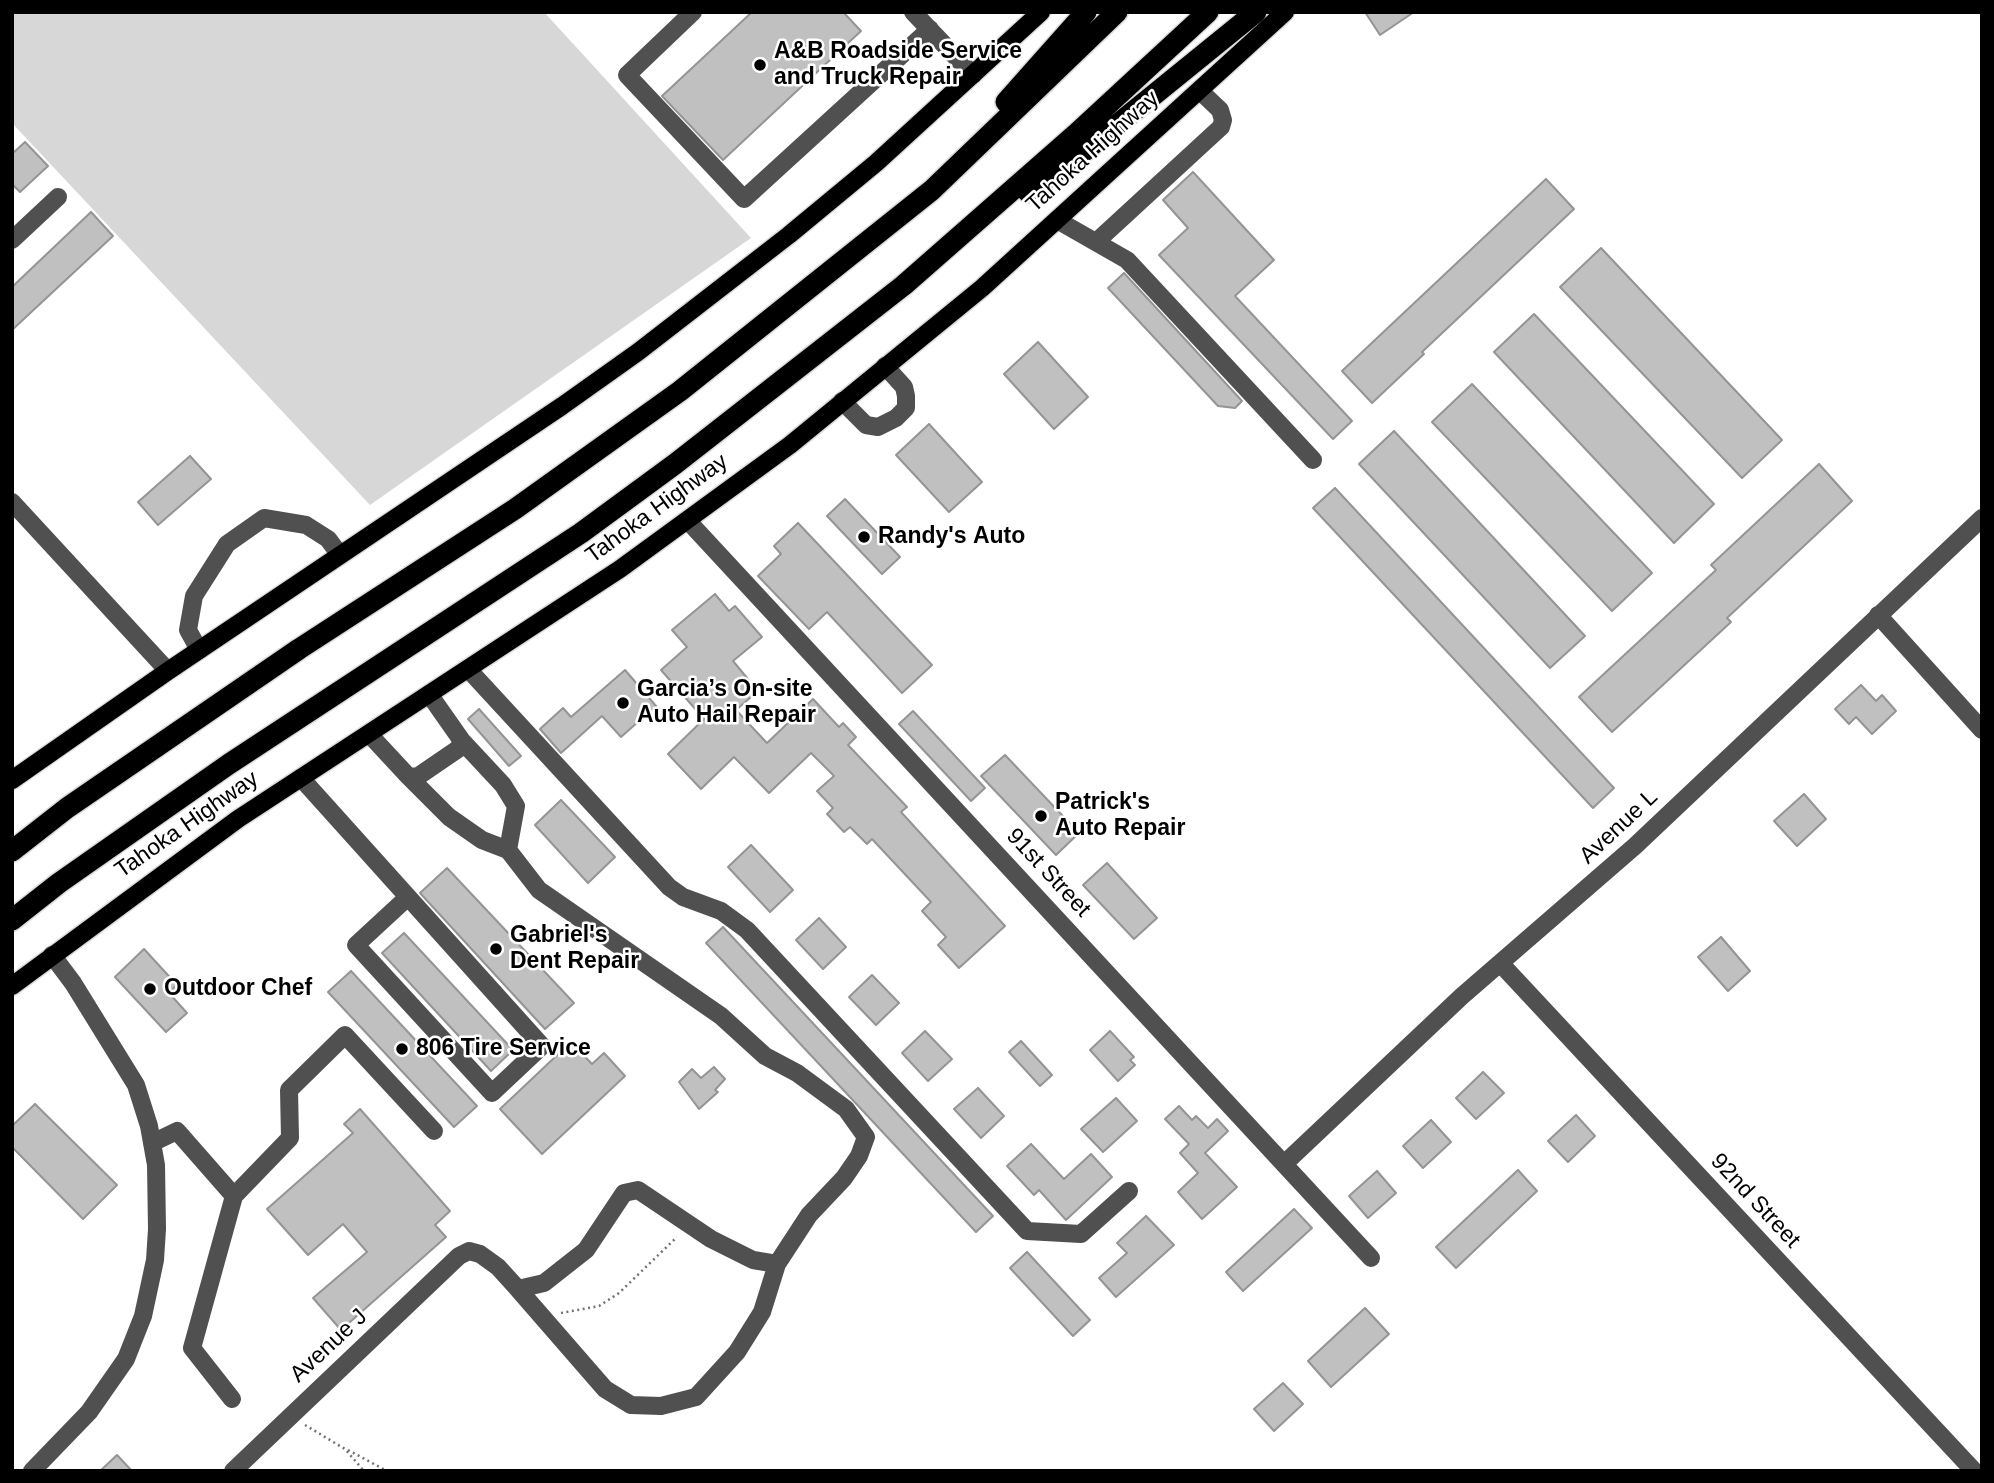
<!DOCTYPE html>
<html>
<head>
<meta charset="utf-8">
<style>
	body { margin:0 }
	#map { position:relative; width:1994px; height:1483px; overflow:hidden; background:#fff; font-family:Arial,sans-serif }
	canvas { display:block }
	.frame { position:absolute; inset:0; border:14px solid #000; pointer-events:none }
</style>
</head>
<body>
<div id="map">
<canvas width="1994" height="1483"></canvas>
<div class="frame"></div>
</div>
<script>
const c = document.querySelector('canvas').getContext('2d');
c.lineJoin = 'round';
function fillPath(path, color) {
  c.fillStyle = color;
  c.fill(path, 'evenodd');
}
function toPath(rows) {
  const path = new Path2D();
  for (const r of rows) {
    path.moveTo(r[0], r[1]);
    for (let i = 2; i < r.length; i += 2) path.lineTo(r[i], r[i + 1]);
  }
  return path;
}
function trace(path, color, width, dash) {
  c.strokeStyle = color;
  c.lineWidth = width;
  c.lineCap = dash ? 'butt' : 'round';
  c.setLineDash(dash || []);
  c.stroke(path);
}
function drawText(font, color, halo, rows, align = 'center') {
  c.font = font + ' Arial,sans-serif';
  c.lineWidth = 5;
  c.setLineDash([]);
  c.textBaseline = 'middle';
  c.strokeStyle = halo;
  c.fillStyle = color;
  for (const [text, x, y, turn = 0] of rows) {
    c.save();
    c.translate(x, y);
    c.rotate((+turn || 0) * Math.PI / 180);
    c.textAlign = isNaN(turn) ? turn : align;
    if (halo) c.strokeText(text, 0, 0);
    c.fillText(text, 0, 0);
    c.restore();
  }
}
fillPath(toPath([
	[12,12,544,12,751,238,370,505,12,123]
]), '#d7d7d7');
const building = toPath([
	[752,12,843,12,861,31,723,160,662,96,752,12],
	[1365,12,1414,12,1380,35,1365,12],
	[25,142,48,166,20,192,12,184,12,154,25,142],
	[1193,172,1274,260,1235,296,1352,421,1333,439,1159,255,1188,228,1163,200,1193,172],
	[1546,179,1574,209,1422,352,1424,354,1372,403,1342,371,1546,179],
	[91,212,113,236,12,330,12,287,91,212],
	[1601,248,1782,440,1742,478,1560,287,1601,248],
	[1124,273,1242,401,1235,408,1218,406,1108,288,1124,273],
	[1534,314,1714,504,1674,543,1494,352,1534,314],
	[1038,342,1088,397,1054,429,1004,374,1038,342],
	[1472,384,1652,573,1612,611,1432,422,1472,384],
	[929,424,982,482,949,512,896,455,929,424],
	[1394,431,1585,636,1550,668,1359,464,1394,431],
	[190,456,211,479,158,525,138,502,190,456],
	[1819,464,1852,501,1727,618,1731,622,1612,732,1579,697,1716,570,1711,565,1819,464],
	[1335,488,1614,788,1593,808,1313,508,1335,488],
	[845,499,900,557,882,574,827,516,845,499],
	[798,523,932,665,902,693,827,612,809,629,758,576,781,554,774,546,798,523],
	[715,594,729,611,735,606,762,637,733,661,758,691,736,710,767,743,813,699,839,727,843,723,856,737,848,745,907,807,901,812,1005,926,959,968,938,945,946,937,922,911,931,902,872,839,867,844,850,827,844,832,827,814,833,808,817,791,834,776,811,753,769,793,734,757,701,789,668,754,704,719,661,670,687,647,672,630,715,594],
	[625,670,656,706,621,737,602,716,561,753,540,729,563,708,571,717,625,670],
	[1861,685,1876,701,1882,695,1896,711,1872,734,1856,717,1849,724,1835,709,1861,685],
	[479,709,521,756,509,766,468,719,479,709],
	[913,711,985,788,971,801,899,724,913,711],
	[1005,755,1079,833,1056,855,981,776,1005,755],
	[1804,794,1826,819,1797,846,1774,821,1804,794],
	[561,800,615,857,588,883,535,825,561,800],
	[751,845,793,890,770,912,728,867,751,845],
	[1107,863,1157,918,1134,939,1083,885,1107,863],
	[447,868,574,1003,545,1029,420,893,447,868],
	[819,918,846,947,823,969,796,940,819,918],
	[723,927,993,1216,976,1232,706,943,723,927],
	[404,933,513,1050,491,1071,382,953,404,933],
	[1721,937,1750,971,1728,991,1698,957,1721,937],
	[144,949,177,985,169,993,187,1013,166,1032,115,977,144,949],
	[351,971,477,1106,454,1127,328,992,351,971],
	[872,975,899,1003,876,1025,849,997,872,975],
	[925,1031,952,1059,928,1081,902,1053,925,1031],
	[1110,1031,1134,1057,1130,1060,1135,1065,1118,1081,1090,1050,1110,1031],
	[1021,1041,1052,1075,1040,1086,1009,1052,1021,1041],
	[571,1042,592,1064,604,1053,625,1076,542,1154,500,1109,571,1042],
	[714,1067,725,1079,715,1090,718,1092,699,1109,679,1082,692,1069,701,1078,714,1067],
	[1483,1072,1504,1093,1476,1119,1456,1098,1483,1072],
	[978,1088,1004,1116,981,1138,954,1109,978,1088],
	[1116,1098,1137,1121,1103,1152,1081,1129,1116,1098],
	[35,1104,117,1185,83,1219,12,1147,12,1126,35,1104],
	[1179,1106,1192,1120,1196,1116,1208,1128,1217,1119,1228,1131,1205,1153,1237,1187,1202,1219,1178,1192,1198,1173,1180,1153,1189,1144,1165,1119,1179,1106],
	[360,1109,450,1211,435,1225,446,1237,341,1330,313,1298,367,1252,343,1224,308,1255,267,1209,353,1133,344,1124,360,1109],
	[1576,1115,1595,1136,1568,1162,1548,1141,1576,1115],
	[1431,1120,1451,1142,1423,1168,1403,1146,1431,1120],
	[1031,1144,1064,1179,1091,1154,1112,1177,1066,1220,1039,1190,1034,1195,1007,1166,1031,1144],
	[1518,1170,1537,1191,1456,1268,1436,1247,1518,1170],
	[1377,1171,1396,1193,1368,1218,1349,1196,1377,1171],
	[1294,1209,1312,1228,1243,1291,1226,1272,1294,1209],
	[1146,1216,1174,1245,1116,1297,1099,1278,1127,1253,1117,1243,1146,1216],
	[1027,1252,1090,1320,1073,1336,1010,1268,1027,1252],
	[1365,1308,1389,1334,1331,1387,1308,1361,1365,1308],
	[1283,1383,1303,1404,1274,1431,1254,1409,1283,1383],
	[117,1455,132,1471,100,1471,117,1455]
]);
fillPath(building, '#c0c0c0');
trace(building, '#949494', 2);
const major = toPath([
	[12,780,168,671,562,406,638,352,789,235,876,163,1041,12],
	[12,986,238,819,620,569,790,445,982,288,1285,12]
]);
const highway = toPath([
	[1006,102,1086,12],
	[1028,192,1087,149,1256,12],
	[12,851,67,808,299,649,515,509,680,391,932,190,1117,12],
	[12,920,59,883,229,764,581,533,675,464,904,285,1076,134,1208,12]
]);
trace(major, '#dbdbdb', 21);
trace(highway, '#dbdbdb', 24);
trace(toPath([
	[561,1313,599,1306,619,1293,677,1237],
	[305,1425,345,1449,364,1471],
	[348,1450,387,1471]
]), '#727272', 2.5, [2, 3.5]);
trace(toPath([
	[693,12,627,75,744,199,930,29],
	[913,12,973,75],
	[1057,220,1127,260,1313,460],
	[12,240,58,197],
	[1096,242,1221,127,1223,120,1220,110,1200,91],
	[842,401,866,425,878,427,896,418,906,408,906,396,904,387,885,366],
	[12,502,168,671],
	[688,521,1371,1258],
	[1878,615,1982,730],
	[199,650,188,630,194,596,227,544,264,518,306,525,328,539,340,555],
	[468,669,669,887,683,897,721,911,747,930,1027,1231,1081,1234,1129,1191],
	[369,734,408,776,417,777,458,749,462,741,429,694],
	[408,776,449,817,482,840,508,850],
	[301,778,542,1046,492,1093,356,945,408,897],
	[1501,964,1974,1471],
	[152,1143,177,1131,234,1196,192,1348,232,1399],
	[1284,1164,1462,996,1635,846,1982,518],
	[234,1196,290,1138,289,1090,345,1035,434,1131],
	[518,1289,605,1389,631,1405,661,1406,696,1397,737,1352,762,1312,777,1264],
	[32,1471,89,1412,126,1359,143,1316,155,1260,157,1229,156,1165,149,1126,136,1085,73,983,52,955],
	[233,1471,459,1256,469,1251,480,1254,498,1267,518,1289,544,1283,586,1250,624,1193,638,1190,711,1239,753,1260,777,1264,809,1215,844,1178,859,1156,866,1137,846,1109,797,1073,765,1056,721,1016,539,890,508,850,516,806,503,785,462,741]
]), '#505050', 18);
trace(major, '#000', 18);
trace(highway, '#000', 21);
for (const [x, y, r, color] of [
	[760,65,7,"#000"],
	[864,537,7,"#000"],
	[623,703,7,"#000"],
	[1041,816,7,"#000"],
	[496,949,7,"#000"],
	[150,989,7,"#000"],
	[402,1049,7,"#000"]
]) {
  const dot = new Path2D();
  dot.arc(x, y, r, 0, 2 * Math.PI);
  c.fillStyle = color;
  c.fill(dot);
  trace(dot, '#fff', 2.5);
}
drawText('bold 23px', '#000', '#fff', [
	["A&B Roadside Service",774,52],
	["and Truck Repair",774,78],
	["Randy's Auto",878,537],
	["Garcia’s On-site",637,690],
	["Auto Hail Repair",637,716],
	["Patrick's",1055,803],
	["Auto Repair",1055,829],
	["Gabriel's",510,936],
	["Dent Repair",510,962],
	["Outdoor Chef",164,989],
	["806 Tire Service",416,1049]
], 'left');
drawText('23px', '#000', '#fff', [
	["Tahoka Highway",1093,152,-42],
	["Tahoka Highway",657,509,-36],
	["Tahoka Highway",187,825,-35],
	["Avenue L",1619,827,-43],
	["91st Street",1048,873,47],
	["92nd Street",1755,1201,47],
	["Avenue J",329,1346,-43]
]);
</script>
</body>
</html>
